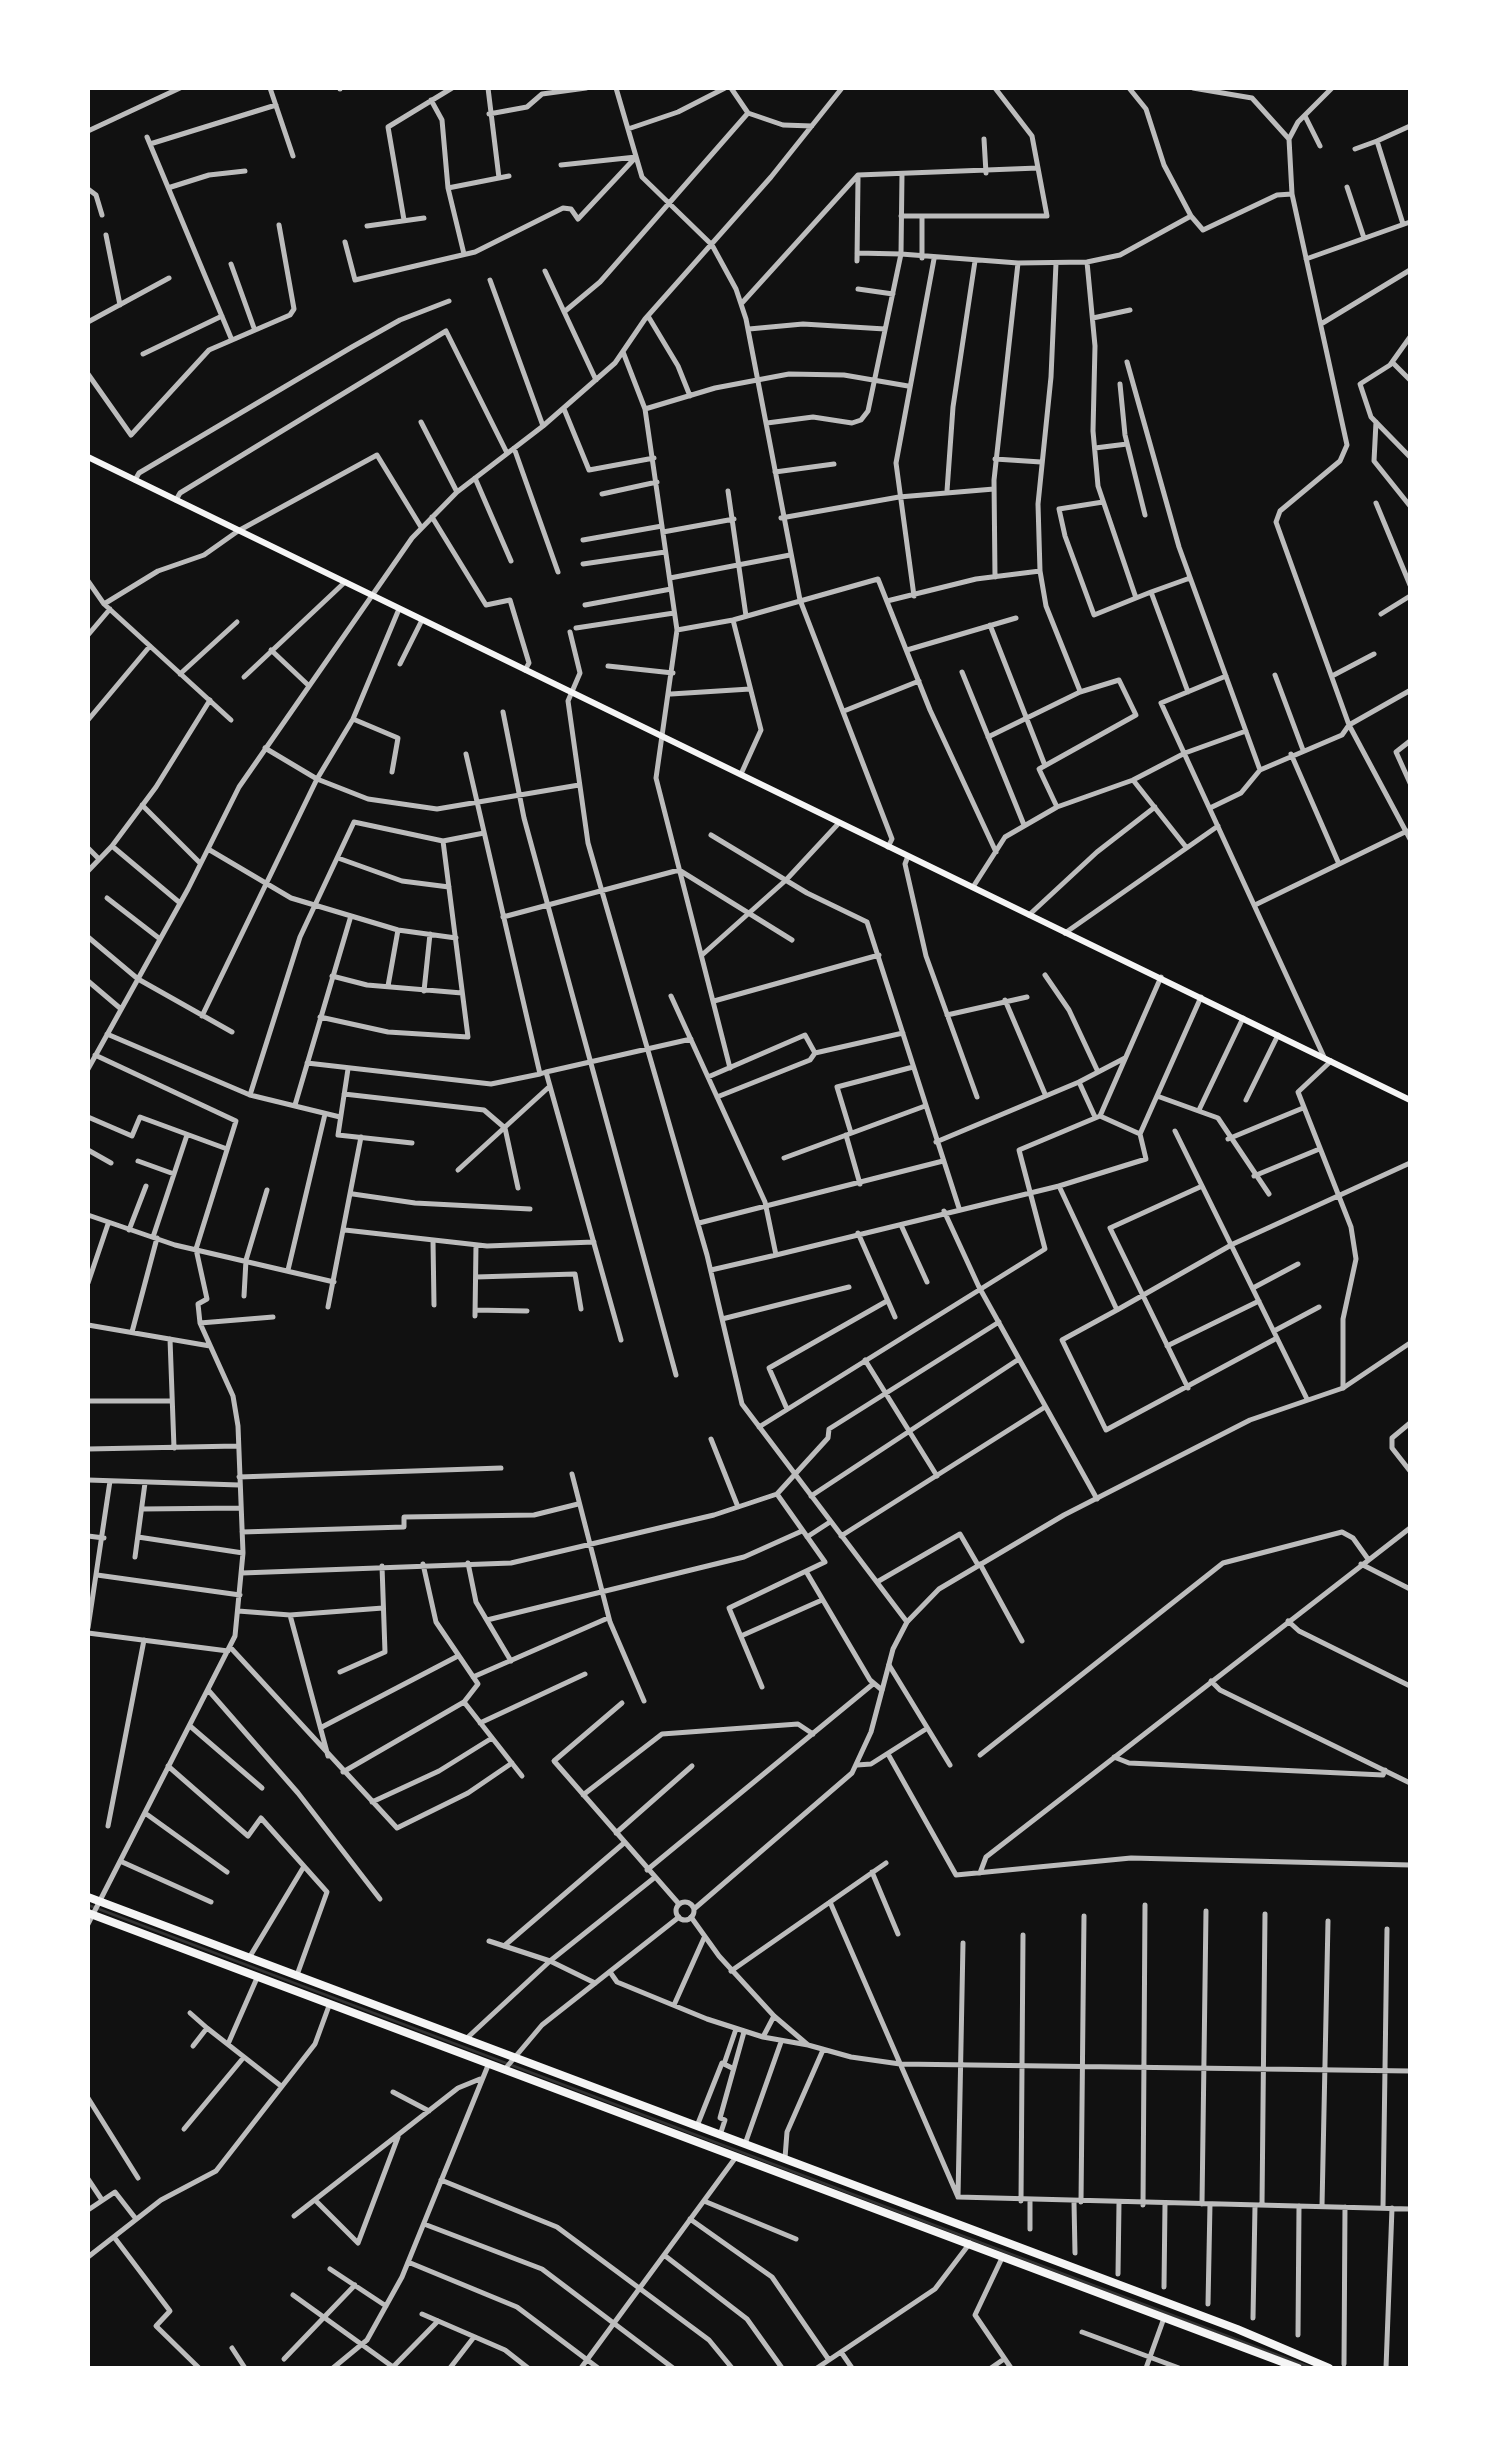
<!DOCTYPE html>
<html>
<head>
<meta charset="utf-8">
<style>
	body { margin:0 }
	#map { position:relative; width:1498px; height:2456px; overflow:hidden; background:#111; font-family:"Work Sans",sans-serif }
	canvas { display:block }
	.frame { position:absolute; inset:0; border:90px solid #fff; pointer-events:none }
</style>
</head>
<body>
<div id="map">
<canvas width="1498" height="2456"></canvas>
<div class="frame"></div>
</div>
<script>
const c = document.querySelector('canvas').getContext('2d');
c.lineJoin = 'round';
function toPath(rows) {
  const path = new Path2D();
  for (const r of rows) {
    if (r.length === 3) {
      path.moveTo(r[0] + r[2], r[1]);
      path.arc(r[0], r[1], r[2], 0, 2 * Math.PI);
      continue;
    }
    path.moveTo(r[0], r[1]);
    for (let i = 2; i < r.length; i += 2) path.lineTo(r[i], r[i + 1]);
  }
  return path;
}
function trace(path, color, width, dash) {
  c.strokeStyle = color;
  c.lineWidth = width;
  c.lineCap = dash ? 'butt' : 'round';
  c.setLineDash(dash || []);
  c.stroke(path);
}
trace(toPath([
	[88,1905,1312,2368]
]), '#333', 2.5);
trace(toPath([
	[270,88,293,156],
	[340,88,340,89],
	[488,88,499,178],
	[616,88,642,177,712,245,736,289,746,319,800,600,892,839,888,847],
	[731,88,748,113,783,125,812,126],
	[1129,88,1146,109,1164,165,1191,216],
	[1193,88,1252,98,1289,139,1292,194,1347,445,1340,461,1280,511,1276,522,1349,725,1410,839],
	[431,100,442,120,448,188,464,254],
	[489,114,527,107,542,94,586,88],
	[1305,116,1320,146],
	[628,129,678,112,725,88],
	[88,131,180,88],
	[147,137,231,338],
	[984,139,986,173],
	[1289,139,1298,122,1332,88],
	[150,144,276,105],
	[1355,149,1377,141],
	[902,174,901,254,1018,263,1087,262,1120,255,1191,216,1203,230,1277,195,1292,194],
	[171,187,209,175,245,171],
	[1347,187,1364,238],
	[448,188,509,176],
	[88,189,96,195,102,215],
	[901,216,1047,216,1032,136,995,88],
	[922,216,922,258],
	[404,220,388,127,452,88],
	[1403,224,1377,141,1410,126],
	[367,226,424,218],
	[106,235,120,305],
	[345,242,355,280,475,252,563,208,571,209,578,219,636,157,561,165],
	[1306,259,1410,222],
	[857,261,858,178],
	[1087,262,1095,346,1093,431,1098,486,1136,598,1151,592,1188,692],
	[231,264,254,328],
	[545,271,596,380],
	[490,280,543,426],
	[858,289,893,294],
	[741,304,858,175,1038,168],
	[564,312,600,282,748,113],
	[648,316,678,366,690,396],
	[1093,318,1130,310],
	[88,322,169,278],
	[1321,324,1410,270],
	[749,329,803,324,885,329],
	[1410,337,1390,365,1360,384,1371,417,1410,457],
	[623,352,645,409,677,630,656,778,730,1068],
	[143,354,222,316],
	[1127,362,1179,547,1260,770],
	[1392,362,1410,380],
	[88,374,131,435,209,350,290,315,294,309,279,225],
	[1120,384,1125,435,1145,515],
	[564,409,589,470,654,458],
	[645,409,715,388,789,374,844,375,908,386],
	[421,422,457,492],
	[1376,422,1374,461,1410,506],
	[767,423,813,417,852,423,861,420,868,411,901,254,857,253],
	[514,448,558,572],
	[1095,448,1127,444],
	[995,459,1041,462],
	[775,472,834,464],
	[475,478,511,561],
	[135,480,139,473,352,347,400,320,449,301],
	[728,491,746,616],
	[947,491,953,407,975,261],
	[602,494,657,482],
	[176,500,180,493,446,331,507,453],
	[1103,502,1059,509,1065,536,1094,615,1136,598],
	[1376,503,1410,585],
	[432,517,486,605,510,600,529,663,525,670],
	[781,518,899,497,994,489],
	[663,532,734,519],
	[583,540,662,526],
	[583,564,665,552],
	[1040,571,1046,606,1080,691],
	[995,577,994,480,1018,263],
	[670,578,790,555],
	[88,581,104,604,231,720],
	[1151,592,1190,578],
	[914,596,896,463,934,259],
	[887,601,976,579,1040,571,1038,504,1051,377,1056,263],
	[104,604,158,571,204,555,238,531,377,455,421,527],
	[585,605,671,589],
	[1381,614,1410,596],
	[733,620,761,730,741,774],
	[990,625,1044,763],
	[576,628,674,613],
	[677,630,733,620,878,579,930,710,996,852],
	[570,632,580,673,568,701,588,843,707,1255,742,1404,907,1622],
	[88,635,110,609],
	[271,650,307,684],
	[907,650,1016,618],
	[400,664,422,620],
	[608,666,673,673],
	[962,672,1024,825],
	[180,674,237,622],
	[1275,675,1303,750],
	[1226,676,1161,703,1324,1057],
	[1332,676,1374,654],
	[244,677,345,582],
	[671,694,750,689],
	[844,711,919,681],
	[503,712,524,818,676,1375],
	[353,719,398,738,392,772],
	[88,720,150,646],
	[1410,741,1396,752,1410,783],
	[265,748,317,779,368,799,437,809,579,785],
	[1291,754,1339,864],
	[142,805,200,863],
	[1057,807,1133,780],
	[1210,808,1241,793,1260,770,1342,735,1349,725,1409,691],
	[711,835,807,893,867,922,959,1208],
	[1186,847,1133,780,1185,753,1246,731],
	[88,848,99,859],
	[208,849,291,898,398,930,456,938],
	[908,856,905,864,926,956,977,1097],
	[338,858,402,881,449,887],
	[88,871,112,846],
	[973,887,1005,837,1057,807,1039,769,1136,715,1119,680,1080,692,988,737],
	[107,898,160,939],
	[180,903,112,846,156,787,210,700],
	[1257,904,1407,831],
	[1029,915,1097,852,1155,807],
	[503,917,679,870,792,940],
	[1065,933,1218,826],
	[88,937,138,979,232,1032],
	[702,955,786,880,838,824],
	[1045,975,1069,1010,1098,1072],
	[332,976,367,985,462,993],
	[88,981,121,1009],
	[388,986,398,930],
	[424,991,430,934],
	[671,996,765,1202,776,1255,711,1270],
	[1005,1000,1045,1094],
	[714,1001,879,955],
	[947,1015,1027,997],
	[202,1016,317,779,353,719,399,609],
	[320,1017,388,1032,468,1037,443,841],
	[107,1034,250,1095,340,1117],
	[1331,1061,1298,1092,1351,1227,1356,1259,1343,1319,1343,1388],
	[307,1063,491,1084,540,1074,466,754],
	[88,1069,188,889,239,787,412,538,457,492,543,426,615,363,645,319,771,177,842,88],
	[348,1069,338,1135,412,1143],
	[546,1072,691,1039],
	[540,1074,546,1072,621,1340],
	[708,1077,805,1035,815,1053,903,1033],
	[344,1094,484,1110,505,1128,518,1188],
	[250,1095,300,937,354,822,443,841,484,833],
	[1157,1096,1218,1118,1269,1194],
	[717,1097,810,1060,815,1053],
	[1246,1100,1278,1035],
	[295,1105,350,919],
	[1199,1110,1243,1018],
	[88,1117,132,1136,140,1117,227,1149],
	[1095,1117,1079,1082,1125,1058],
	[1175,1131,1307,1399],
	[851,1133,837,1087,913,1067],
	[1140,1134,1201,997],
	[846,1135,860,1184],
	[1228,1139,1303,1108],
	[936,1142,1079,1082],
	[88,1150,111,1163],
	[784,1158,925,1106],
	[138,1161,174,1174],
	[458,1170,550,1086],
	[1254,1176,1317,1150],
	[1059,1186,1146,1159,1140,1134,1100,1116],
	[353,1194,415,1203,530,1209],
	[944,1211,979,1287,1097,1499],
	[88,1215,175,1245,334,1282],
	[699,1223,943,1161],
	[901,1225,927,1282],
	[129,1230,146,1186],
	[345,1230,487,1246,594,1242],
	[858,1233,895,1317],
	[153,1237,187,1135],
	[433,1241,434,1305],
	[776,1255,1059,1186,1117,1310,1062,1340,1106,1430,1277,1338],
	[288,1270,325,1114],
	[476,1277,575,1274,581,1309],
	[88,1283,108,1224],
	[1253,1288,1298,1264],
	[244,1296,246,1260,267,1190],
	[328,1307,361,1137],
	[475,1310,527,1311],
	[1117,1310,1233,1244,1410,1163],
	[475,1316,476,1245],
	[722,1319,849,1287],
	[200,1323,273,1317],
	[88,1325,210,1346],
	[1274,1331,1319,1307],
	[132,1332,157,1238],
	[170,1339,174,1448],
	[1167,1346,1259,1301],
	[865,1360,937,1476],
	[1188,1388,1110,1228,1200,1187],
	[88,1401,172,1401],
	[787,1409,769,1368,887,1301],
	[1410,1423,1392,1438,1392,1448,1410,1471],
	[759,1427,1045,1249,1019,1150,1100,1116,1161,977],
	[711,1439,738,1507],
	[88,1449,237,1446],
	[572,1474,610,1622,644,1701],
	[239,1477,501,1468],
	[88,1480,239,1485],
	[811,1496,1019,1359],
	[142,1509,241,1508],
	[242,1532,404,1527,404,1517,534,1515,578,1504],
	[88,1536,104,1538],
	[841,1536,1045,1407],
	[138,1537,243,1553],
	[807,1537,830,1522],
	[135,1557,145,1483],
	[468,1563,476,1602,511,1661],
	[423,1564,436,1622,478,1684,464,1702,522,1776],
	[980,1564,1022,1641],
	[1361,1564,1410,1589],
	[242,1573,511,1563,714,1515,777,1494,828,1438,829,1429,999,1322],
	[807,1573,870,1680,882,1690],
	[97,1575,240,1595],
	[877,1582,960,1534,978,1565],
	[238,1611,290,1615,383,1608],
	[290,1615,328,1756],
	[487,1620,744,1557,802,1531],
	[1288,1621,1299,1631,1410,1686],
	[88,1628,110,1481],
	[88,1633,228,1651],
	[741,1636,822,1600],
	[230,1647,397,1828,468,1793,512,1763],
	[889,1665,950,1765],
	[340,1672,385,1652,382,1566],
	[473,1677,608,1618],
	[1211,1681,1220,1690,1410,1783],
	[762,1687,729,1608,825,1562,777,1494],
	[209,1691,298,1793,380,1899],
	[622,1703,554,1761,679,1904],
	[480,1723,585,1674],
	[190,1726,262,1788],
	[322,1727,458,1656],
	[888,1754,956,1875,1131,1858,1410,1865],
	[980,1755,1223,1563,1342,1532,1353,1538,1368,1559],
	[1114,1757,1129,1763,1383,1775,1385,1770],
	[857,1765,871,1764,926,1729],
	[168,1766,248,1836,261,1818,327,1892,297,1975],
	[343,1772,464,1702],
	[583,1795,662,1734,798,1724,813,1734],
	[372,1802,439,1771,492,1738],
	[145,1813,227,1872],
	[108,1826,144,1640],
	[616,1833,692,1766],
	[120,1861,211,1902],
	[647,1870,873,1684],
	[872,1872,898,1934],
	[980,1873,986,1857,1410,1528],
	[830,1902,958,2197],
	[691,1917,719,1956,774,2016,808,2045,851,2057,900,2064,1410,2071],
	[88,1924,235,1636,243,1553,238,1426,233,1396,200,1323,198,1304,207,1299,196,1249,236,1121,95,1055],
	[489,1941,550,1961,595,1983],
	[504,1946,624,1843],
	[249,1958,303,1868],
	[731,1971,886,1863],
	[610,1972,617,1982,707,2019,763,2037,808,2045],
	[674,2005,704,1938],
	[190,2013,207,2028],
	[763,2037,774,2016],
	[467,2038,550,1961,654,1878],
	[228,2044,257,1978],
	[193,2046,207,2028,281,2086],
	[724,2064,736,2029],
	[393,2092,429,2111],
	[88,2098,138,2178],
	[697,2126,722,2063,732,2068],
	[184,2129,244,2057],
	[720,2135,725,2120,720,2118,744,2032],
	[745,2144,781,2042],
	[785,2158,787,2132,823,2050],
	[88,2179,102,2200],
	[441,2180,557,2227,709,2340,732,2368],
	[958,2197,1410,2209],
	[958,2197,963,1943],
	[315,2200,358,2243,398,2137],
	[704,2201,796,2239],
	[1021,2201,1023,1935],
	[1074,2202,1075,2253],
	[1081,2202,1084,1916],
	[1202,2204,1206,1911],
	[1143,2205,1145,1905],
	[1262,2205,1265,1914],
	[1322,2206,1328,1921],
	[1383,2207,1387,1929],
	[88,2210,115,2192,136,2219],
	[294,2216,458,2088,480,2079],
	[690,2219,772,2277,829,2360],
	[424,2224,542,2269,673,2368],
	[1030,2229,1030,2202],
	[114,2237,170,2311,156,2326,199,2368],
	[664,2255,747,2319,782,2368],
	[88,2257,161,2200,216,2171,315,2044,330,2003],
	[1002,2258,975,2315,1011,2368],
	[408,2262,517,2307,598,2368],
	[330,2269,386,2306],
	[1118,2274,1119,2203],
	[1164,2287,1165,2204],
	[293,2295,393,2367],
	[1208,2304,1210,2204],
	[422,2314,505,2350,528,2368],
	[1253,2318,1255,2206],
	[1082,2332,1179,2368],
	[1298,2335,1299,2206],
	[232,2348,245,2368],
	[841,2352,852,2368],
	[284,2359,355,2285],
	[1344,2364,1345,2207],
	[333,2368,367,2340,402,2277,489,2063],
	[392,2368,438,2321],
	[450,2368,474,2337],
	[581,2368,736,2157],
	[817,2368,935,2289,970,2243],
	[991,2368,1004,2359],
	[1146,2368,1164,2318],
	[1386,2368,1392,2208]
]), '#bcbcbc', 5);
trace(toPath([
	[685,1911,9],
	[694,1909,852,1773,871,1732,893,1649,907,1622,939,1589,1064,1515,1250,1420,1343,1388,1410,1343],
	[505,2069,542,2025,679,1917]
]), '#bcbcbc', 5);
trace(toPath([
	[88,457,1410,1100]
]), '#f5f5f5', 6);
trace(toPath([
	[88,1897,1237,2329,1329,2368],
	[88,1913,1298,2368]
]), '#f5f5f5', 8);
</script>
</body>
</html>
